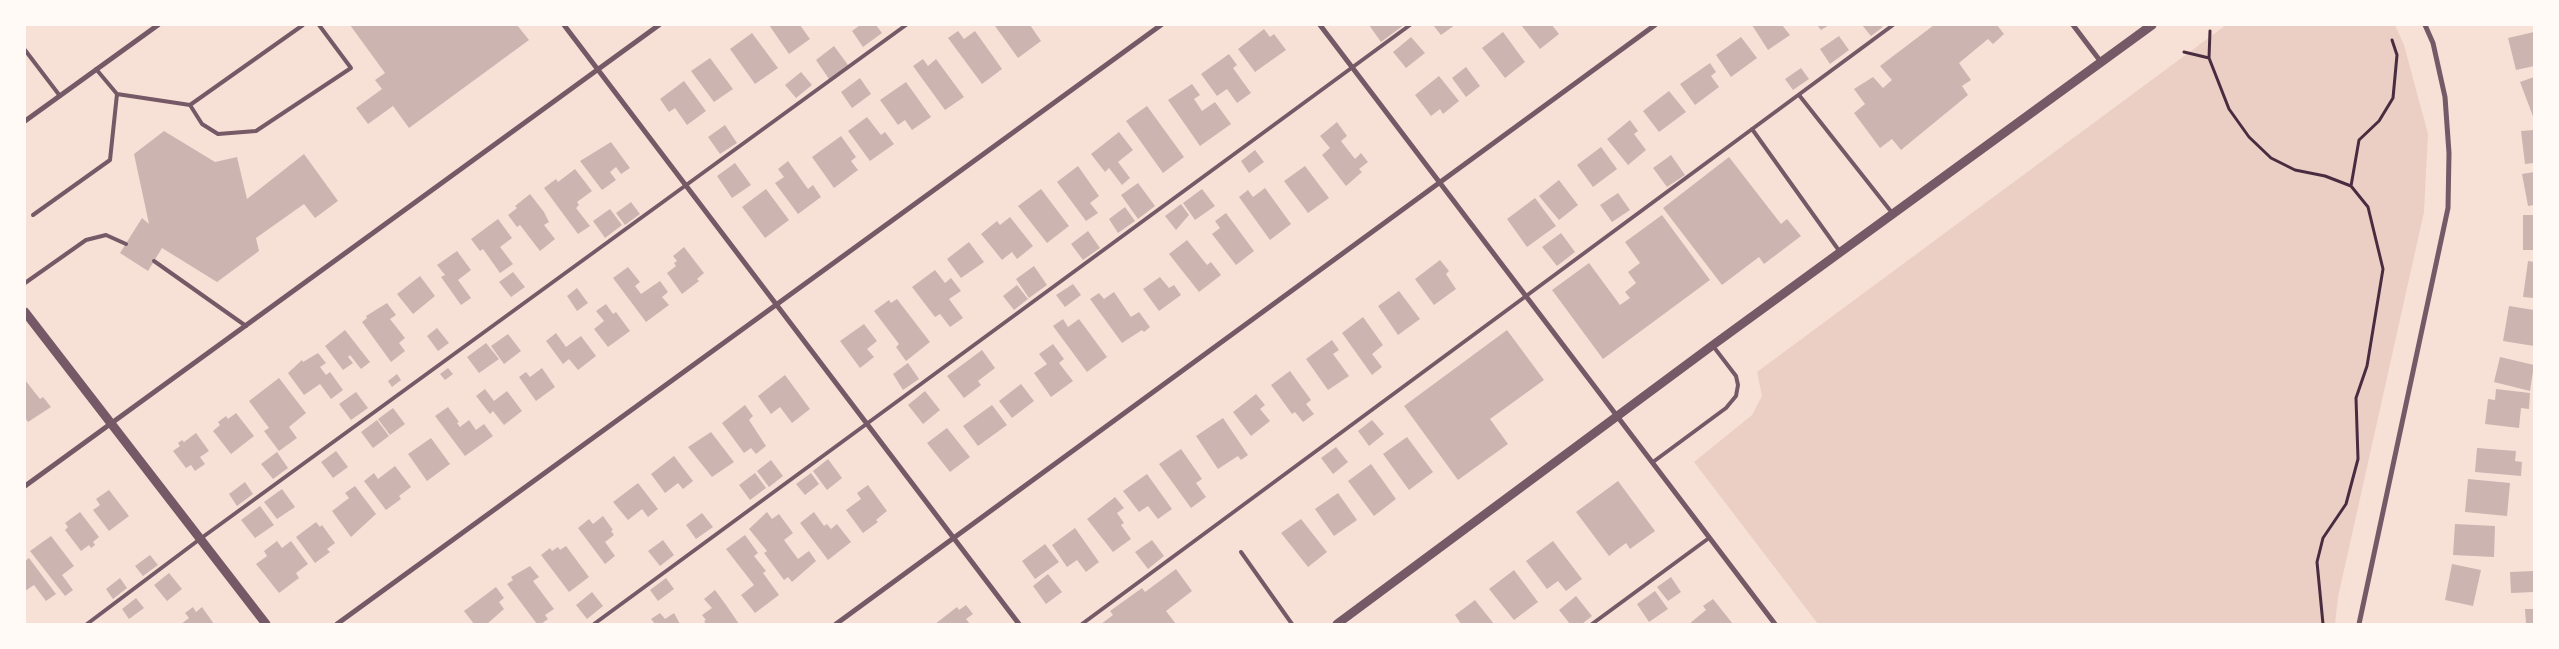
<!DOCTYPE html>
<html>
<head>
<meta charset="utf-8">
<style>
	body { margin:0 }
	#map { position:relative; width:2559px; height:649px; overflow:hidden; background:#f7e1d7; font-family:Roboto,sans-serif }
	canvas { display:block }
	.frame { position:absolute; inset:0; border:26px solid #fffaf5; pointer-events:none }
</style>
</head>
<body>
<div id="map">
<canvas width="2559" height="649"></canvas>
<div class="frame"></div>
</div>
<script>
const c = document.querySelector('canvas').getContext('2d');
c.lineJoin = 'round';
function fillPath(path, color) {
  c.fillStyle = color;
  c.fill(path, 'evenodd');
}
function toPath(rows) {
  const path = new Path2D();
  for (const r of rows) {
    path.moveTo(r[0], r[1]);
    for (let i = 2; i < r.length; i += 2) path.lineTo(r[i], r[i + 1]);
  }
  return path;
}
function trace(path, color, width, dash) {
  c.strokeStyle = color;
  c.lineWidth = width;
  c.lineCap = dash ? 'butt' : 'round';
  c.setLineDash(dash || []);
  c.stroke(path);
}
fillPath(toPath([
	[2226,25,2395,25,2404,45,2428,134,2424,212,2338,597,2335,624,1818,624,1694,462,1752,415,1762,396,1757,372]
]), '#ebcfc5');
fillPath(toPath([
	[350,25,517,25,529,40,409,128,393,106,368,124,356,108,382,89,375,80,385,73],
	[769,25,800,25,810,39,789,54],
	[860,25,876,25,882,33,863,47,852,31],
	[1030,25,1041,41,1018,58,995,26],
	[1369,25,1404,25,1381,42],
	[1433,25,1455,25,1441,35],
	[1521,25,1552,25,1559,34,1540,49],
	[1752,25,1782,25,1790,35,1768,50],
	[1817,25,1829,25,1821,30],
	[1862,25,1881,25,1883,27,1871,36],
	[1934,25,1997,25,2004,34,1993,44,1988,39,1959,63,1971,80,1962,86,1968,95,1901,150,1892,139,1880,148,1854,113,1865,104,1854,89,1873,77,1883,88,1892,80,1880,66],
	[1264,29,1270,37,1274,34,1286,50,1255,72,1238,49],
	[958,31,964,39,975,31,1002,69,982,84,948,38],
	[1503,32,1525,62,1505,78,1482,48],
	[2534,32,2534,66,2516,70,2508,38],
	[752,33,778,68,755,84,730,49],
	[1839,36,1849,50,1830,64,1820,49],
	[1411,37,1425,53,1406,68,1393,52],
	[1741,37,1757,58,1731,77,1716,55],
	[834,46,848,65,829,79,816,60],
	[1229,54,1237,65,1233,68,1251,93,1237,103,1227,89,1217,96,1201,74],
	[710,58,733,89,714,102,691,71],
	[923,59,928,66,936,59,964,97,945,110,913,66],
	[1710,63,1716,72,1711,76,1719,87,1695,105,1680,84],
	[1466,67,1480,86,1466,97,1452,78],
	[1801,68,1809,79,1793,90,1785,79],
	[801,72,812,85,796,98,785,85],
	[1439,76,1459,101,1443,114,1440,109,1431,116,1415,95],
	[2534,77,2534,119,2520,82],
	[860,78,871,94,852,108,841,92],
	[684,81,706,111,687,125,675,108,669,112,660,99],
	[906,82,931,117,912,130,905,120,898,125,880,100],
	[1192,84,1200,95,1194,99,1202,111,1215,102,1231,124,1200,146,1168,100],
	[1669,91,1686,112,1659,132,1643,111],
	[1147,106,1184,157,1163,173,1126,121],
	[867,117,881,135,885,132,894,144,870,161,848,131],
	[1630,120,1638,131,1634,134,1646,150,1628,165,1607,139],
	[1337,122,1347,136,1341,141,1355,159,1361,153,1368,162,1359,169,1362,172,1346,186,1322,155,1330,148,1320,136],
	[725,125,737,143,720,154,708,137],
	[2534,130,2534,163,2525,164,2521,131],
	[164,131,215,162,237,157,247,199,304,154,338,201,315,218,304,204,256,238,259,251,217,282,162,248,148,271,120,253,142,218,149,224,134,154],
	[1119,132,1133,150,1118,162,1130,178,1122,185,1109,168,1105,172,1091,154],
	[841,136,856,157,851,161,858,170,834,188,812,157],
	[611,142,630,168,621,174,616,167,610,172,616,180,602,190,580,161],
	[1601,147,1617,169,1593,187,1577,165],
	[1255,150,1264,162,1249,173,1241,161],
	[1671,155,1685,175,1667,187,1653,168],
	[1729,157,1781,224,1787,219,1801,236,1764,264,1759,257,1722,285,1663,208],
	[788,161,808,189,813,185,821,197,798,214,775,183,784,177,778,169],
	[735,163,751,185,732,198,717,176],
	[1078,166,1099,196,1090,203,1098,213,1086,221,1057,182],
	[1305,166,1329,198,1308,213,1284,181],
	[575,169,592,191,577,202,579,205,576,208,590,226,578,234,544,188,556,179,558,182],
	[2534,172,2534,205,2528,206,2522,174],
	[1559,180,1578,205,1559,220,1539,196],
	[1138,183,1155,206,1138,219,1121,195],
	[1265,188,1291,224,1270,240,1239,197,1248,190,1253,197],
	[766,189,789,220,765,238,742,207],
	[1041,189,1069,226,1047,243,1018,206],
	[1202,189,1215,206,1195,220,1183,203],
	[1618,193,1630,210,1612,222,1600,205],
	[530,194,544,212,549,222,544,225,555,239,540,251,520,225,517,227,508,215,517,208,515,206],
	[1535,198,1556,226,1527,247,1507,219],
	[631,202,640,214,625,225,616,213],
	[1181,204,1189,215,1176,230,1165,216],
	[1125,207,1135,221,1118,233,1109,219],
	[610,209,622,225,605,238,593,221],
	[1226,213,1254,251,1236,265,1212,234,1220,228,1215,221],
	[1662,215,1710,280,1603,359,1552,290,1589,263,1620,305,1630,298,1625,292,1636,283,1628,272,1640,263,1625,242],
	[2523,215,2534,215,2534,250,2523,250],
	[1010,217,1033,246,1017,259,1012,252,1002,260,981,234,997,221,1000,225],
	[498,219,512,238,500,247,513,264,500,273,483,249,480,251,471,239],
	[1088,231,1100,248,1083,260,1071,244],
	[1561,233,1575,252,1557,266,1542,247],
	[1187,240,1207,265,1211,262,1221,275,1199,292,1169,254],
	[969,242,984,262,961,278,947,259],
	[684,247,704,273,697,279,699,281,682,294,667,273,676,266,674,263,677,261,673,256],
	[457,251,471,270,458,280,471,298,461,305,441,277,445,275,437,265],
	[1440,260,1449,271,1446,274,1456,289,1434,305,1415,279],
	[2528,261,2534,262,2534,298,2523,297],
	[1034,266,1047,285,1029,298,1016,279],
	[628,267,640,282,635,286,641,294,660,281,668,292,662,297,669,305,646,322,613,278],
	[935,270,945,283,951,278,961,291,949,299,963,318,950,327,940,314,935,317,912,287],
	[513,272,525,287,511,297,499,282],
	[420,276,435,296,413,314,397,294],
	[1160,277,1169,288,1174,285,1181,295,1159,311,1143,289],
	[1073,284,1081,295,1065,307,1056,295],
	[1017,285,1028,299,1014,310,1003,296],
	[577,288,588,303,577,311,567,296],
	[1399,291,1420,319,1398,335,1378,306],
	[1114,292,1131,317,1139,312,1150,327,1144,332,1142,330,1122,343,1090,299,1099,293,1104,299],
	[897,299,930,342,906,361,896,347,899,344,874,311,889,300,891,303],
	[387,303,396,315,390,319,405,338,399,343,405,351,391,362,362,322,367,318,366,316],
	[606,304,613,314,616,312,630,331,608,347,594,329,604,321,596,311],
	[2509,306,2534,310,2534,346,2503,341],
	[1363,317,1383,345,1372,354,1382,367,1372,375,1342,333],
	[1063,319,1068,327,1079,319,1107,357,1087,372,1053,326],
	[864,324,877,341,867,349,874,357,860,368,840,341],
	[437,328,449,343,438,351,427,336],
	[345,330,370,362,361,369,350,355,348,357,353,363,343,370,325,346],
	[1507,330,1544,380,1490,419,1508,444,1458,480,1404,406],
	[556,333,566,347,581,336,596,356,578,370,569,359,563,364,546,341],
	[508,334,521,351,504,364,491,346],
	[1332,340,1339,350,1333,354,1349,376,1328,390,1306,359],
	[486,343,499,359,479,373,467,357],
	[1053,344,1064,359,1059,363,1073,381,1051,397,1034,373,1047,364,1039,354],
	[982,350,995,368,978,381,981,385,964,398,947,376],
	[318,353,326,363,320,367,326,375,330,372,343,390,331,399,320,384,304,395,288,373,302,360,303,362],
	[2500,357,2534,365,2530,391,2494,382],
	[908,363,919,379,903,390,893,374],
	[448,368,453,374,445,380,440,374],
	[542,368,555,387,536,401,519,377,526,372,530,377],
	[1290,371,1311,400,1306,404,1314,414,1303,422,1295,412,1292,414,1271,385],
	[397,374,401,380,392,387,388,381],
	[785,375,810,409,792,423,780,407,771,414,758,396],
	[279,378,306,413,289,427,297,438,279,451,264,431,269,428,249,401],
	[25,380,40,399,43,397,51,407,28,422,25,418],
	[1021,384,1034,401,1012,418,999,401],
	[485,389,494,401,507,391,522,411,504,425,493,411,490,414,476,396],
	[2496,389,2530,393,2529,409,2521,408,2519,428,2485,424,2488,399,2495,400],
	[925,391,940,410,923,424,908,405],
	[356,392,368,408,351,420,339,404],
	[1256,394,1265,405,1260,409,1270,421,1251,436,1233,412],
	[745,405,753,416,749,420,766,446,756,454,751,448,744,453,722,423],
	[992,405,1007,425,978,446,963,426],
	[448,407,459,422,457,423,460,427,469,420,476,430,484,424,493,436,465,456,435,416],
	[393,408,405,424,390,435,378,419],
	[236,413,254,436,231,454,213,431,220,425,218,422,226,416,228,419],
	[1223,418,1248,455,1241,460,1238,456,1218,469,1196,436],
	[377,420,389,436,373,448,361,432],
	[1372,420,1384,434,1369,446,1358,431],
	[947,428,970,457,950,472,927,443],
	[711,432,734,462,712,477,688,447],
	[196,433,209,451,200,457,205,464,195,471,191,465,186,468,173,451,180,446,178,443,182,440,184,442],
	[1407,437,1433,472,1409,490,1383,454],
	[431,438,450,464,427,481,408,454],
	[1336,447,1348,462,1333,474,1321,458],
	[2477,448,2516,451,2515,461,2522,462,2521,476,2475,472],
	[1181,449,1202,479,1196,483,1206,497,1191,508,1159,464],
	[336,451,348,467,333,478,321,462],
	[277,452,288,468,273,479,261,464],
	[674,456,693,481,683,489,678,483,665,493,651,474],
	[828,459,842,478,827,490,813,471],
	[771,460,783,476,769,487,757,471],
	[1371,464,1396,499,1374,516,1348,481],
	[395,466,411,487,399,496,401,499,386,510,364,481,374,473,378,479],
	[755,473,766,488,750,500,739,485],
	[811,473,819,484,805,495,796,484],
	[1147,474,1172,509,1158,519,1148,506,1139,512,1123,491],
	[2468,479,2510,483,2507,516,2465,512],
	[1618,481,1655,531,1630,549,1626,543,1609,556,1576,512],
	[245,482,253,494,237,506,229,494],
	[638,483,658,509,648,517,642,509,628,520,613,502],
	[868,485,887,511,876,520,878,522,863,533,846,510,861,499,857,493],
	[355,486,376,514,351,537,332,511,349,498,345,493],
	[282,489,295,507,277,519,264,502],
	[109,490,129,516,109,531,93,510,100,505,96,499],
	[1338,493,1357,520,1334,536,1315,509],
	[1115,497,1124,508,1117,513,1124,523,1121,525,1131,539,1113,552,1087,519],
	[260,506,274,525,255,538,241,520],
	[80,512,99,537,93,542,95,545,91,548,89,545,81,551,65,530,68,527,65,523],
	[767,512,772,519,779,514,793,533,784,540,798,559,809,551,816,561,792,582,788,577,784,580,764,553,767,551,749,529],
	[814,512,824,526,827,524,831,529,837,524,851,542,828,560,800,523],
	[702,513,713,527,696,539,686,525],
	[603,516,613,530,611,531,614,535,605,542,615,556,605,564,578,528,589,519,593,524],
	[1301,519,1327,552,1308,567,1281,533],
	[316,522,320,527,322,525,335,543,327,549,330,552,315,563,296,537],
	[2455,524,2495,526,2494,557,2453,555],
	[1075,528,1099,562,1086,572,1077,560,1067,567,1052,545],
	[745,535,758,553,754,556,766,571,763,573,779,595,755,613,741,595,754,585,726,549],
	[51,536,74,566,62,575,73,590,65,596,30,551],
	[663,540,674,555,660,566,648,551],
	[1152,540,1164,556,1148,569,1135,552],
	[277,541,282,548,291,541,308,564,296,573,299,578,279,593,256,564,267,556,264,551],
	[1553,541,1582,579,1566,591,1558,581,1547,589,1526,561],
	[1045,544,1059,562,1035,579,1022,561],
	[566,546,589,577,569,592,541,555,550,548,552,551,558,547,560,550],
	[150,555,158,565,143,576,135,566],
	[29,558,56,594,46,601,34,585,25,591,25,561],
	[2452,564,2481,570,2473,606,2445,600],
	[530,566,539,577,533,581,554,609,545,615,548,619,541,624,537,624,507,584,513,580,511,577],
	[1176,569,1192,591,1166,611,1176,624,1101,624,1113,615,1110,611,1142,588,1145,592],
	[1514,570,1538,602,1514,620,1489,589],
	[2534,571,2534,592,2511,593,2510,572],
	[169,573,182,589,167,601,154,585],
	[1048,574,1062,592,1046,604,1033,586],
	[1671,577,1681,592,1668,601,1657,587],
	[120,578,127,588,113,599,106,589],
	[666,578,674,589,658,601,650,590],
	[496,587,504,598,499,602,504,609,487,624,474,624,464,611],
	[715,590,726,605,739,624,706,624,704,621,706,620,702,615,712,608,704,599],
	[1655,591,1668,609,1649,622,1637,604],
	[592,592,603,606,587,619,576,605],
	[1576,596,1592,616,1582,624,1570,624,1559,610],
	[136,598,144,608,129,619,122,609],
	[1713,599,1733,624,1689,624,1706,610,1703,606],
	[1475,600,1494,624,1461,624,1455,615],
	[966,605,973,614,966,619,970,624,935,624,957,607,959,610],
	[193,607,196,612,202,607,214,624,181,624,189,618,185,613],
	[2525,609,2534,609,2534,624,2526,624],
	[660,613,665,619,674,613,680,624,655,624,651,619]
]), '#ccb4b1');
trace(toPath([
	[2210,31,2209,58,2229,109,2249,137,2271,158,2295,170,2325,176,2351,186,2368,207,2383,269,2367,366,2356,398,2358,459,2346,504,2323,538,2317,562,2323,624],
	[2184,52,2209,58],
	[2351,186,2359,140,2379,121,2393,98,2397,55,2392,40]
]), '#4a2c40', 3);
trace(toPath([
	[25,50,60,96],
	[96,69,117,94,190,105,303,25],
	[1799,95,1893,214],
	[190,105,202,124,218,134,256,131,351,68,319,25],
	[1752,129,1840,252],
	[33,215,110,160,117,94],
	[154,261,246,326],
	[25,283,86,240,106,235,126,244],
	[1653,462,1726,408,1736,396,1738,385,1736,376,1713,346],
	[1241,552,1292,624],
	[87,624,200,539,906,25],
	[594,624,1410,25],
	[1082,624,1893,25],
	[1592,624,1709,538]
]), '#755966', 4);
trace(toPath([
	[564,25,1019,624],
	[1320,25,1775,624],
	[2073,25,2101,62],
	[25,121,158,25],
	[25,486,659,25],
	[337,624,1161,25],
	[836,624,1655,25],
	[2359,624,2448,208,2449,153,2445,97,2433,43,2425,25]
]), '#755966', 5);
trace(toPath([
	[25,312,266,624],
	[1337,624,1713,345,2152,25]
]), '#755966', 9);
</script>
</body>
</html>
